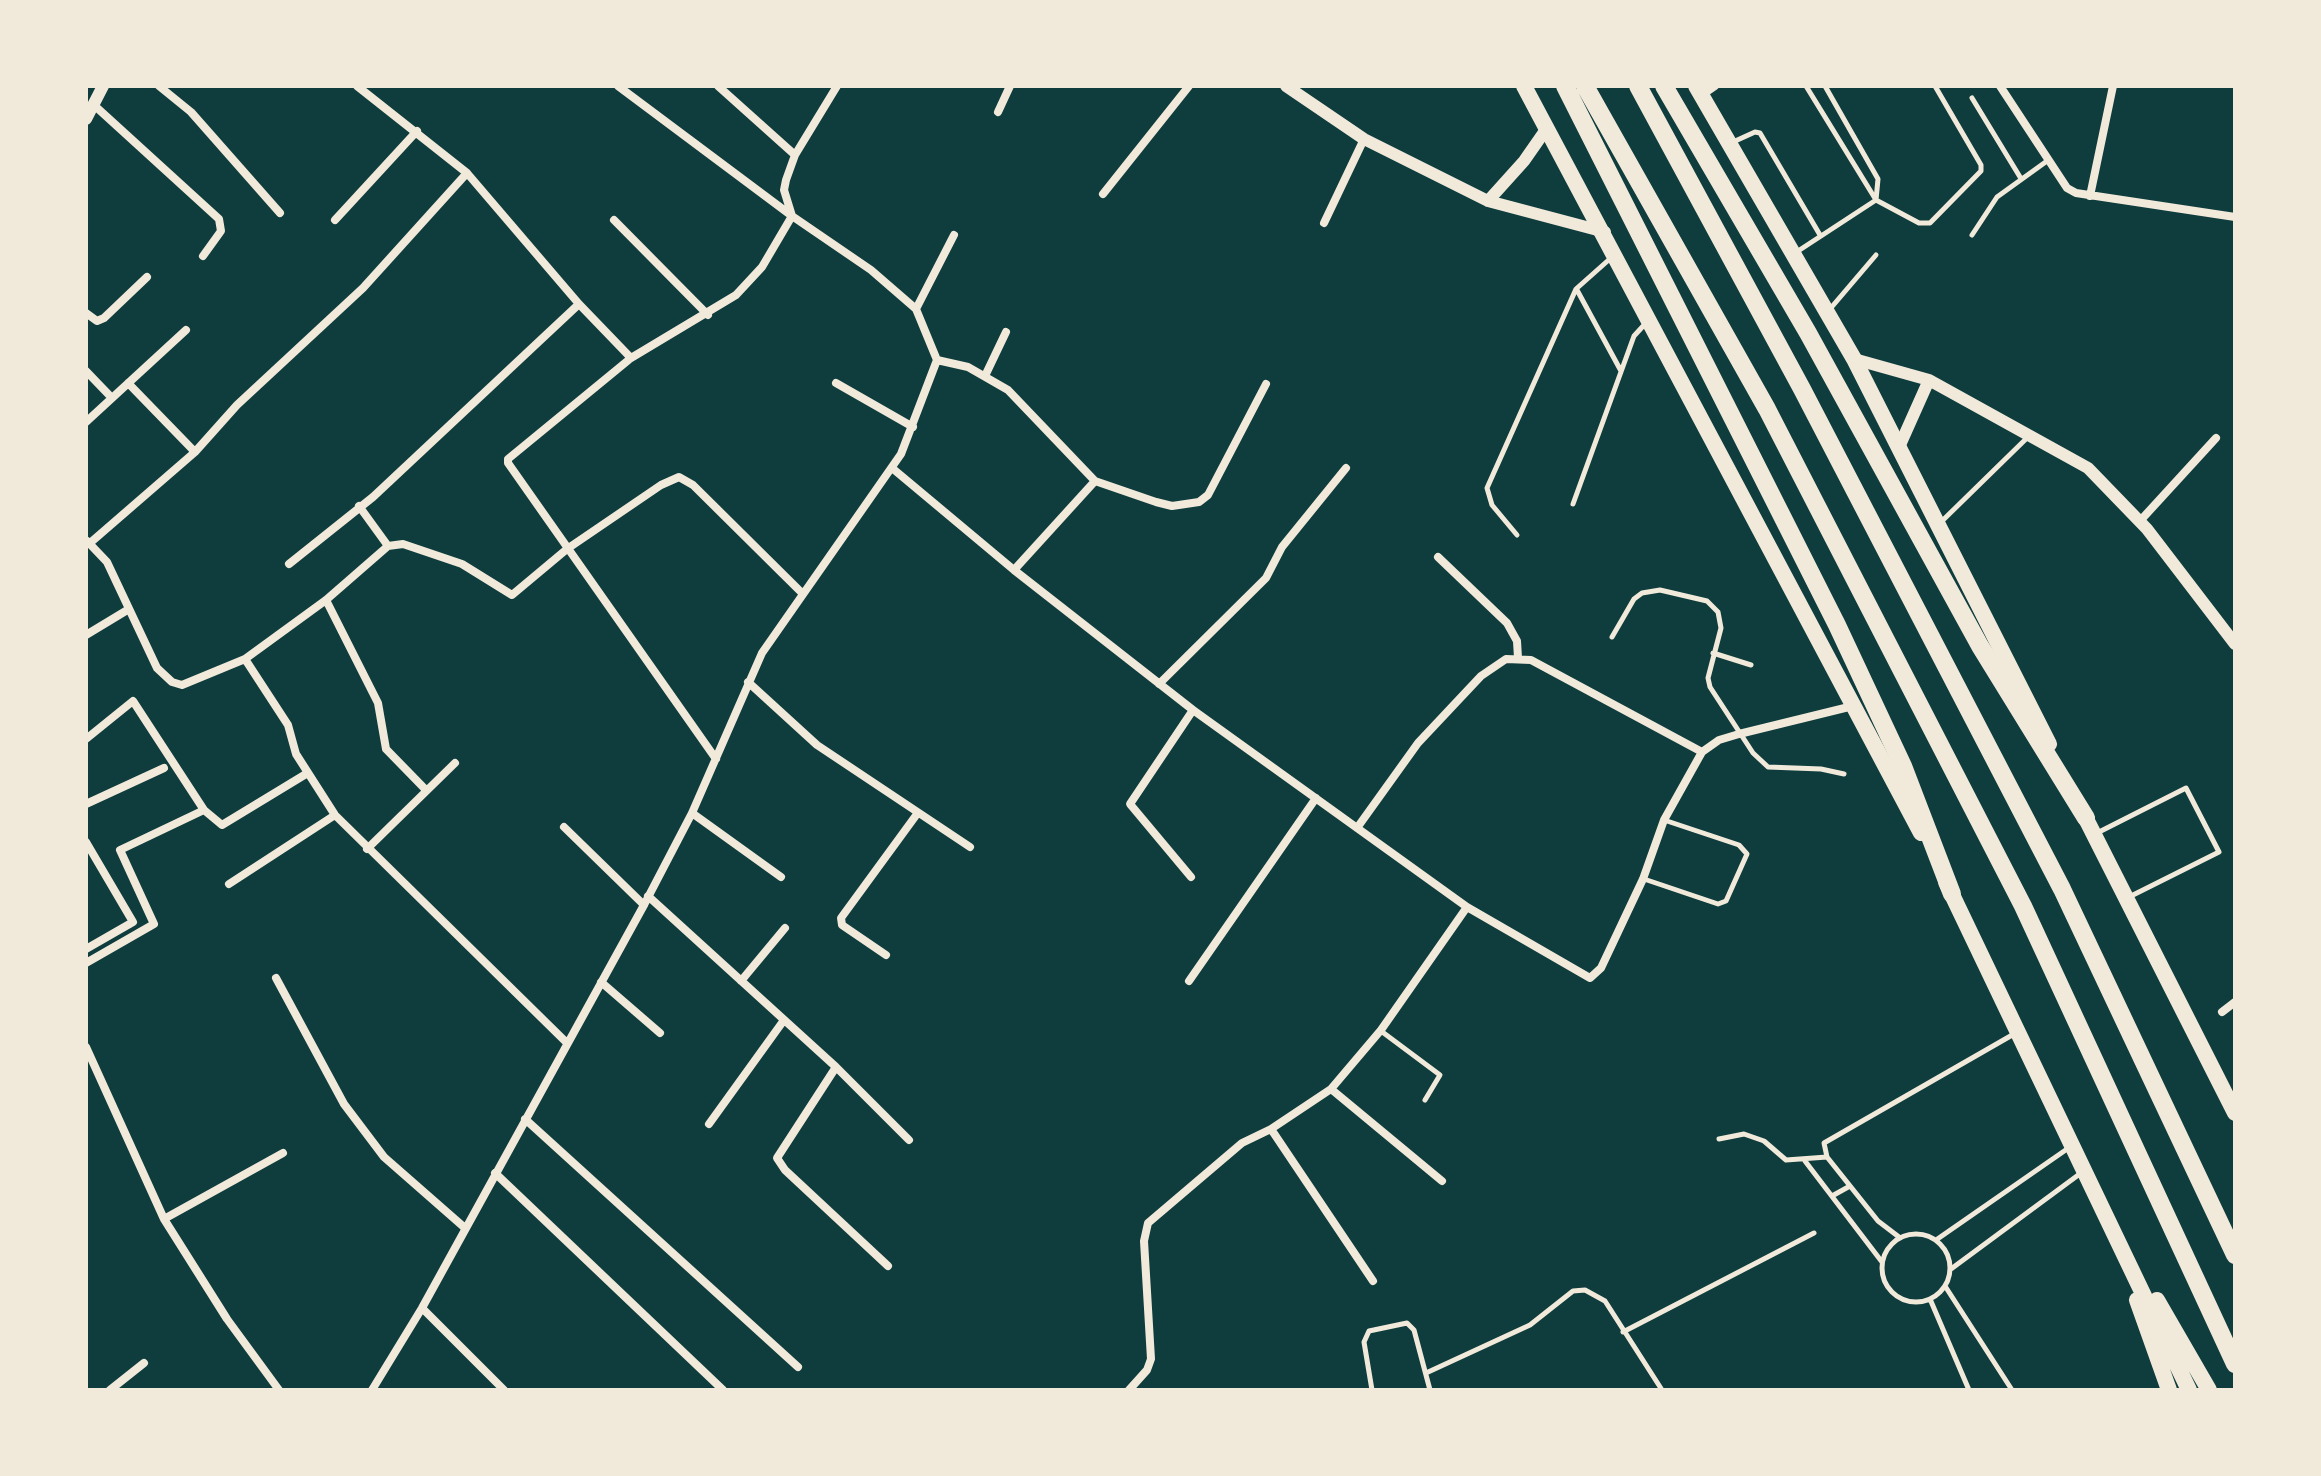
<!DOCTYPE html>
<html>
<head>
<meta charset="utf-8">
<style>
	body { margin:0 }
	#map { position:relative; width:2321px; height:1476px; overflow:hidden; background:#0f3d3e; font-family:Raleway,sans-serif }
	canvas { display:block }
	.frame { position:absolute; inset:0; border:88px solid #f1e9da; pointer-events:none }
</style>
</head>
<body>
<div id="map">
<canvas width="2321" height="1476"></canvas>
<div class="frame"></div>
</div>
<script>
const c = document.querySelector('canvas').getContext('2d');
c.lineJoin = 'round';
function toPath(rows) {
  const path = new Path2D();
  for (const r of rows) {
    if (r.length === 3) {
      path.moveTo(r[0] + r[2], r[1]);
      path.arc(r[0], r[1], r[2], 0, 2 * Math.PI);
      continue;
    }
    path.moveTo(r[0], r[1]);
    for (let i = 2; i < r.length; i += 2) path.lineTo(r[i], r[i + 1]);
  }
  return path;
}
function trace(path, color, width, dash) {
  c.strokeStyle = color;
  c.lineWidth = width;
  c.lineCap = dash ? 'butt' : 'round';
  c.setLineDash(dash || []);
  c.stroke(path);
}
trace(toPath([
	[1825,86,1878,179,1876,200,1919,223,1930,223,1981,171,1981,165,1935,86],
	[1972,98,2020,177],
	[1733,142,1755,132,1760,133,1820,235],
	[1972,235,1997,197,2047,161],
	[1795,253,1876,200,1806,86],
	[1577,290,1621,371],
	[1830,309,1876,255],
	[1573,504,1634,336,1645,324],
	[1940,523,2030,435],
	[1517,535,1492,505,1487,488,1576,289,1612,257],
	[1612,637,1634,599,1642,593,1660,590,1707,601,1718,612,1721,628,1708,678,1710,687,1753,753,1768,767,1821,769,1844,774],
	[1713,653,1751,665],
	[2095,834,2186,788,2219,852,2129,897],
	[1644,879,1718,904,1726,901,1747,854,1739,845,1664,820],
	[1381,1031,1440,1075,1425,1100],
	[1719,1139,1744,1134,1764,1141,1786,1160,1827,1157],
	[1805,1161,1882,1262],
	[1832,1196,1850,1186],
	[1916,1268,34],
	[1899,1237,1878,1221,1827,1157,1824,1143,2014,1034],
	[1936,1240,2070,1147],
	[1951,1269,2081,1173],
	[1945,1286,2012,1390],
	[1930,1299,1969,1390],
	[1623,1332,1814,1233],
	[1426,1373,1530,1325,1573,1291,1585,1290,1605,1301,1662,1390],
	[1372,1390,1364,1342,1369,1331,1407,1323,1414,1330,1430,1390]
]), '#f1e9da', 5);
trace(toPath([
	[159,86,191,112,280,213],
	[357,86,467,173,579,304,631,358],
	[618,86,792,216,762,267,736,295,631,358,508,459,508,463,716,759],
	[718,86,795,155],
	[2000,86,2067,188,2076,193,2235,217],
	[1702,95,1715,86],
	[95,106,219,219,221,231,203,256],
	[998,112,1010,86],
	[1103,194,1189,86],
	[2090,196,2113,86],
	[335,220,417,131],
	[614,220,708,315],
	[1324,223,1364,139],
	[916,309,954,235],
	[86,313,97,321,104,318,147,277],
	[937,360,968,367,1008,390,1095,481],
	[86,371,111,397],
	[985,376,1006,332],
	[128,383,195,452],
	[836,383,913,427],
	[86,422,186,330],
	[892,468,1014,570,1193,710,1467,907,1590,978,1601,968,1643,879,1664,820,1702,752,1719,740,1739,734,1853,706],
	[359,506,388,546,326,600,245,659,288,725,296,754,335,815,567,1043],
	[2140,521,2216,438],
	[87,541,107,562,157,668,172,682,182,685,245,659],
	[90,543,195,452,237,405,363,288,467,173],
	[388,546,403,544,462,564,512,595,567,549,661,485,679,477,693,485,803,594],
	[1438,557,1507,623,1517,641,1518,658],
	[289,564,373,497,579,304],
	[1014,570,1095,481,1156,502,1172,506,1199,502,1208,495,1266,384],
	[326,600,378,703,386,749,425,789],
	[86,635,129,609],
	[748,682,817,745,970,847],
	[1159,684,1266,578,1282,547,1346,468],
	[86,739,133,701,204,810,222,825,306,774],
	[86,804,164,768],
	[692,813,781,877],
	[564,827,644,905],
	[1357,828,1418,743,1481,676,1506,659,1531,660,1702,752],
	[86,842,133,922,86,949],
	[367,849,455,763],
	[1191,877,1130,804,1193,710],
	[229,884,335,815],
	[648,896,836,1067,909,1140],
	[886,955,842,925,841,918,917,814],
	[86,963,154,924,120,850,204,810],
	[276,978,344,1104,384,1157,465,1228],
	[741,981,785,928],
	[1189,981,1316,798],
	[601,982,660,1033],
	[2222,1012,2235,1002],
	[86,1047,164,1219,227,1319,279,1390],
	[836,1067,777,1158,785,1170,888,1266],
	[1331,1089,1442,1181],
	[525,1119,798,1367],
	[709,1124,784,1020],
	[1271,1129,1373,1281],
	[495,1173,723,1390],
	[164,1219,283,1153],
	[422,1308,504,1390],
	[110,1390,144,1363],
	[372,1390,422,1308,644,905,692,813,762,653,901,454,937,360,916,309,871,270,792,216,784,190,786,180,795,155,837,86],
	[1129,1390,1147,1370,1151,1359,1144,1241,1148,1223,1242,1143,1271,1129,1331,1089,1381,1030,1467,907]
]), '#f1e9da', 8);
trace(toPath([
	[1286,86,1364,139,1488,201,1605,232],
	[86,119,103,86],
	[1488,201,1524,161,1547,128],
	[1854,359,1929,380,2088,468,2147,529,2235,644],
	[1900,445,1929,380]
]), '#f1e9da', 12);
trace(toPath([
	[1524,86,1921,833],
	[1696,86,1854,359,2049,744],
	[2080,807,2235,1113],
	[1946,882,2189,1390],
	[2137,1300,2169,1390],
	[2157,1300,2209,1390]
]), '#f1e9da', 16);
trace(toPath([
	[1565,86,1837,625,1903,766,1952,894],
	[1585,86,1767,409,2023,906,2235,1364],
	[1638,86,1802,389,2062,889,2235,1255],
	[1664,86,1808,333,1980,646,2086,818]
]), '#f1e9da', 18);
</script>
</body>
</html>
